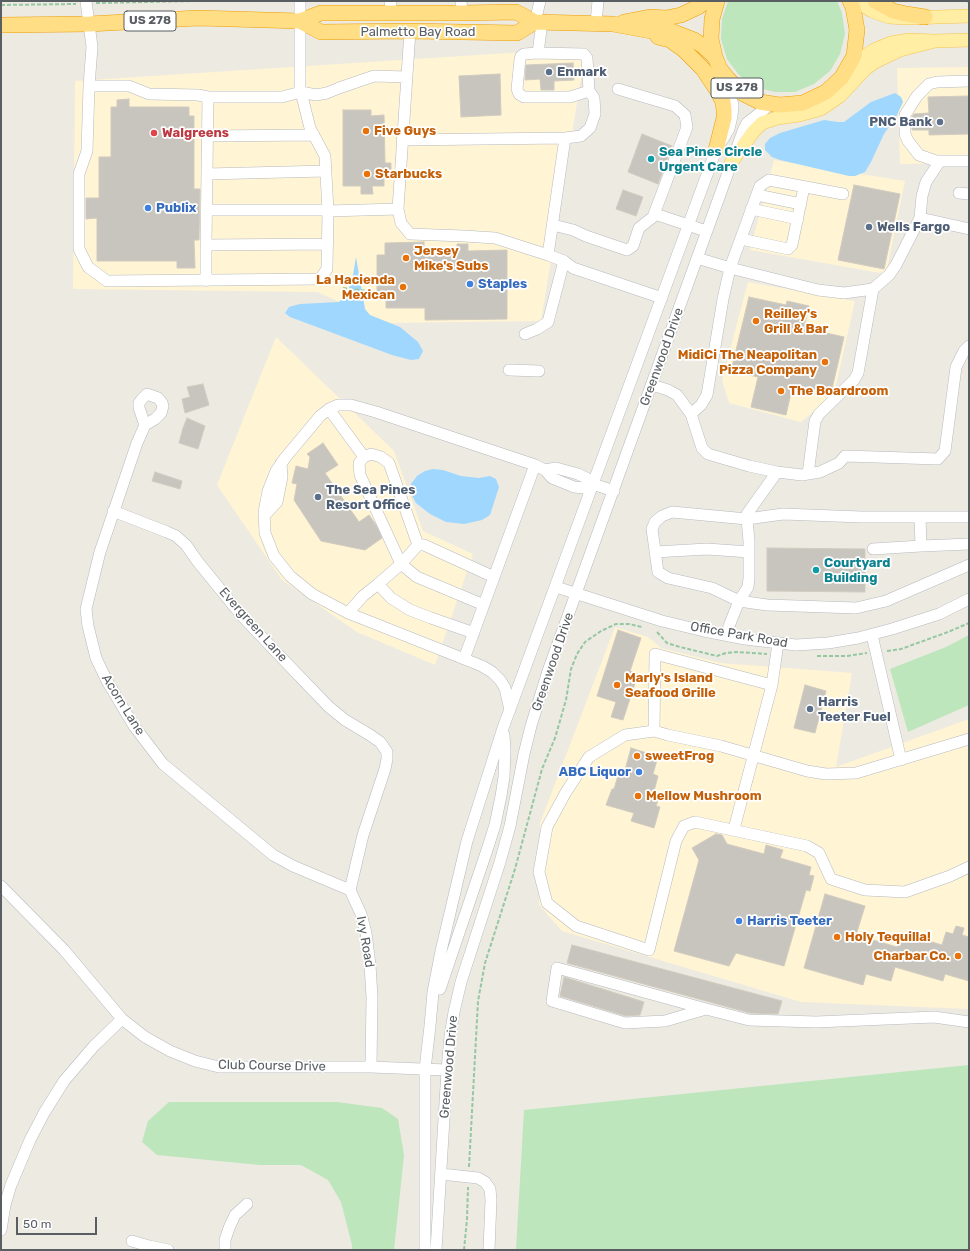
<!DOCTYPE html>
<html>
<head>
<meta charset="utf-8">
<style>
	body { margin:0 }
	#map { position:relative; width:970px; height:1251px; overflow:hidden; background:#edeae1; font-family:Rubik,sans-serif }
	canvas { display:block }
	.frame { position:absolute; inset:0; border:2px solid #595e62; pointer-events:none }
	.scale { position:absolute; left:16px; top:1217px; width:81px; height:18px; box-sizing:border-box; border:2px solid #595e62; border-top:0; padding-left:5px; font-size:12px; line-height:14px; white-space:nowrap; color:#595e62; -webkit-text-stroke:3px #fff; paint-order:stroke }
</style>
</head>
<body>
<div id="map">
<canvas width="970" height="1251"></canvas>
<div class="frame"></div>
<div class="scale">50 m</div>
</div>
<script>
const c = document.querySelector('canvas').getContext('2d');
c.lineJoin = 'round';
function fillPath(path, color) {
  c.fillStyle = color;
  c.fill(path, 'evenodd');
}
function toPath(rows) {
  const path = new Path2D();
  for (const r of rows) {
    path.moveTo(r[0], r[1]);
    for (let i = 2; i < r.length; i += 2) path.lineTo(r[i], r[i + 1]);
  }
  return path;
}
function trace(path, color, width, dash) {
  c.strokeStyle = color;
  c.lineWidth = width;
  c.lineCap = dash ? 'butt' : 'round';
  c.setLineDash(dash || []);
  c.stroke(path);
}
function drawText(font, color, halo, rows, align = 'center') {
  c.font = font + ' Rubik,sans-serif';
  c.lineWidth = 3.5;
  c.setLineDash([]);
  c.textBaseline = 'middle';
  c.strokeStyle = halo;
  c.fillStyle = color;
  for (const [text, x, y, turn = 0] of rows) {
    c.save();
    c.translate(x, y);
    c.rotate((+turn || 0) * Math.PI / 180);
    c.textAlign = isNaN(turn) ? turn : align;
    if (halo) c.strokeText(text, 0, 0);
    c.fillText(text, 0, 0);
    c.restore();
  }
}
fillPath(toPath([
	[586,48,541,321,387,323,317,292,73,289,75,81],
	[969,67,969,163,900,164,897,68],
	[774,160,905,181,886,274,750,250],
	[748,282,855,301,834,394,801,422,729,403,722,380],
	[276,337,394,451,423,531,473,554,435,665,357,632,282,580,217,485],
	[615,627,648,637,661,648,720,663,852,673,836,767,969,719,969,1009,801,1002,562,931,539,905,540,823]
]), '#fff4d4');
fillPath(toPath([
	[728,1,837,1,842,13,845,34,840,54,830,71,814,84,795,92,775,92,755,87,739,75,727,59,721,39,722,19],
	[969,635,969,705,908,732,890,669,946,647],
	[969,1065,969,1250,516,1250,524,1110],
	[169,1102,337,1102,382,1108,398,1119,404,1155,394,1250,352,1250,352,1245,341,1202,328,1180,301,1165,260,1165,157,1155,142,1142,148,1121]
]), '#bde6bc');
fillPath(toPath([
	[895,93,901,97,903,102,897,115,884,134,871,162,865,172,855,176,849,176,780,160,772,157,765,150,765,144,770,138,780,133,824,120,838,122,844,122,871,102],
	[356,257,365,309,370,315,400,327,418,342,423,351,419,359,411,360,392,355,290,317,285,313,289,307,300,304,339,302,346,295,352,281],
	[433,469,443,470,461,476,479,478,490,476,496,479,499,487,490,515,482,520,464,524,446,522,430,514,416,503,411,494,411,484,417,476,425,471]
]), '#9fd7ff');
const building = toPath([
	[573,63,574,80,554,81,554,90,541,90,540,79,525,80,526,65,573,63],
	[500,74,501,115,461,117,459,76,500,74],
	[969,96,969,134,929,135,929,130,912,130,912,117,914,114,929,113,928,97,969,96],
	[129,99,129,107,189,107,189,116,194,116,194,189,200,189,199,240,194,240,195,268,177,268,177,261,97,261,97,218,86,219,86,198,99,198,99,157,111,157,111,107,117,107,117,100,129,99],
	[343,110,371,110,371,116,384,115,385,163,391,163,391,175,384,175,384,186,372,186,373,194,361,194,361,186,343,186,343,110],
	[642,134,672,146,658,184,628,172,642,134],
	[854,185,900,194,884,269,838,260,854,185],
	[623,190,643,197,636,216,616,209,623,190],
	[424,242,424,248,457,248,457,244,468,244,468,251,507,250,507,319,425,320,425,308,386,308,386,299,377,299,377,255,385,255,385,243,424,242],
	[749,297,786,305,787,301,809,306,804,328,844,337,831,393,793,384,786,415,751,407,758,377,731,371,749,297],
	[203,384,209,405,185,413,182,399,190,397,187,387,203,384],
	[187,418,205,426,198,449,179,443,183,428,187,418],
	[323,443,338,465,325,473,359,522,369,515,376,525,382,538,365,550,321,541,294,500,297,484,292,483,296,466,308,469,310,457,307,454,323,443],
	[155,472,182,481,180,489,152,481,155,472],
	[767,548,865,549,865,592,767,591,767,548],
	[618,630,641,638,630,671,638,674,623,720,611,717,616,702,597,696,618,630],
	[805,685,826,691,815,733,794,728,805,685],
	[631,748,650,754,649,757,657,760,653,774,658,776,653,795,659,797,656,806,660,807,654,828,631,821,634,813,606,805,612,789,614,789,620,769,625,770,631,748],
	[716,834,722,835,727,844,764,854,766,845,783,850,780,858,811,867,809,875,814,876,810,891,806,890,784,966,736,953,729,966,674,951,699,860,692,848,716,834],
	[825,894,865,906,856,935,897,947,902,933,942,945,946,932,953,934,956,926,964,928,962,935,969,937,969,981,945,974,943,981,895,967,891,981,866,974,863,985,804,968,825,894],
	[572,945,782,1001,778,1014,750,1013,567,963,572,945],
	[564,977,644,1002,640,1015,626,1016,560,996,564,977]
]);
fillPath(building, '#c8c5be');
trace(building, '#d2cbbf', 1);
const minor = toPath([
	[86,1,92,47,89,86,87,151,79,174,79,249,88,267,107,281,320,279,327,269,328,211],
	[300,1,300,88,310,128,325,156,328,211,398,209,401,223,410,234,464,236,495,238,548,255,565,138,581,136,590,128,595,114,594,98,589,91,587,58,584,54,538,53,542,22],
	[390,1,392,12],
	[461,1,462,13],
	[535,22,540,1],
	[596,23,598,1],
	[538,53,524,54,521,56,520,59,517,89,519,94,524,97,570,97,589,91],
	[969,81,937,82,929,84,917,96,905,115,905,134,908,141,919,155,936,161,969,161],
	[89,86,129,86,149,94,198,95,208,97,282,97,301,92,316,95,327,93,339,88,374,76,407,77],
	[207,136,314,135],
	[402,140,565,138],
	[940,161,926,182,922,196,920,218,969,229],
	[207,174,326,171],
	[959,193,969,194],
	[757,195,801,204],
	[398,209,410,31],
	[751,209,798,219],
	[206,210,328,210],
	[655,214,706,231],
	[553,225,573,230,586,236,627,250,633,246,639,228,653,217,687,127,685,115,675,106,618,89],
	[741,239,788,249,792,245,804,187],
	[206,245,208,97],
	[548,255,564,261,573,268,662,298],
	[697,258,730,268,760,186,769,180,843,194],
	[206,281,206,245,328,244],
	[525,334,537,329,548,322,564,261],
	[969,346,964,351,956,367,945,451,938,459,845,456,839,463,820,472,802,475,777,472,747,514,747,519,749,541,749,578,748,587,739,601,712,588,668,578,658,572,652,529,655,522,662,516,672,512,747,519,783,514,861,517,969,517],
	[509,370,539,371],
	[652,385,668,390,677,395,691,414,701,405,707,395,723,299,730,268,818,290,844,293,873,289,889,275,896,265,920,218],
	[329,409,364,457,359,463,360,475,401,564,378,584,363,596,348,613],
	[691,414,702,448,708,454,749,466,777,472],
	[145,425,139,408,139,403,142,399,147,394,158,398,162,403,163,406,161,413,155,419,145,425,137,443,100,552,86,609,88,626,96,658,107,681,134,726,163,764,273,855,293,866,350,890],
	[364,457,371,454,381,457,389,463,418,545,424,545,494,577],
	[545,470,556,468,578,474,588,479,593,484,614,491],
	[808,474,815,421,819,414,854,380,858,373,873,289],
	[113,511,167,532,176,536,186,545,198,562,242,616,277,653,329,707,345,720,370,735,380,742,387,752,387,759,385,769,363,835,350,890,361,914,366,933,370,965,372,997,371,1067],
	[264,516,277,502,282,477,281,463],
	[920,517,921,546,969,544],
	[418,545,401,564,417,577,484,605],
	[873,549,921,546],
	[655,552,707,549,749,552],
	[378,584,391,598,410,610,431,618,474,633],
	[556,587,662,621,704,631,745,639,796,645,828,643,858,638,892,629,939,614,969,599],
	[727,635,729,626,739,601,767,605,856,608,886,601,969,565],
	[872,635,901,760],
	[464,659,535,465],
	[510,710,505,688,500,680,492,672,482,666,348,613,312,594,290,576,274,556,265,533,264,512,268,491,276,471,285,458,320,416,329,409,338,405,351,405,376,412,535,465,545,470,552,478,574,487,584,488,593,484],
	[654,731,655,654,772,685],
	[969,739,856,773,826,774,807,771,721,746,668,735,654,731,625,735,589,757,566,792,547,827,539,872,547,903,576,926,649,950,676,841,684,826,695,822,807,846,819,853,831,879,865,890,905,892,950,876,969,867],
	[734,829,772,685,778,643],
	[1,886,64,950,122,1019,145,1037,170,1051,195,1061,219,1067,371,1067,447,1070],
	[440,989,487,850,495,825,501,796,504,777,505,750,504,735],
	[706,1009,665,1021,625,1023,552,1001,557,968,706,1009,749,1020,816,1022,934,1017,969,1022],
	[441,1174,478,1178,485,1182,490,1189,491,1200,489,1250],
	[1,1230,5,1205,11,1185,30,1140,44,1113,64,1081,94,1046,122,1019],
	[132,1241,149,1246,168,1250],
	[225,1250,225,1240,229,1228,235,1215,247,1204],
	[425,1250,425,1069,430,1026,433,992,441,951,467,841,503,728,716,150,729,129,732,116,733,106,728,79],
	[436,1250,447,1070,450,1036,454,1012,461,982,500,862,510,826,524,754,531,726,548,671,743,131,747,123,771,104]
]);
const major = toPath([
	[856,1,872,11,889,17,906,18,969,16],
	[847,68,874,50,891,43,909,40,935,41,969,40],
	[731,163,753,132,762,123,777,118,799,115,821,109,840,96,865,69,875,62,900,50,935,41]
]);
const highway = toPath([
	[717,1,712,19,711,39,715,57,720,69,728,79,742,93,760,102,779,105,803,103,826,92,842,77,854,56,857,30,853,7,850,1],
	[875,1,893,11,906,14,925,17],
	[300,21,321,32,410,31,517,33,535,22],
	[624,22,650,17,666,18,681,15,698,7,706,1],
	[1,25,89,24,198,18,300,21,321,13,462,13,516,12,535,22,613,24,651,31,671,31,694,40,703,46,715,57],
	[658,37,670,40,684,50,703,69,717,90,723,102,724,110,724,118,716,150]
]);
trace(minor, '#b6b9be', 12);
trace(major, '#f5c451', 14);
trace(highway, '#ee9e00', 16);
trace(toPath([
	[967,1,969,2],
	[96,3,196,1],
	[1,5,76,4],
	[343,288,375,292],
	[657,632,667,643,680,647,717,656,726,653,738,652,767,654],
	[887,651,901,649,948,632,969,623],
	[817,656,847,656,867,653],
	[469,1167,478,1001,485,963,515,869,542,769,555,738,566,700,571,669,577,654,585,642,601,631,616,624,629,624,642,627],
	[464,1250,467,1219,468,1187]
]), '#95c7a2', 2, [4, 2]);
trace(minor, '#fff', 11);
trace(major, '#ffeea4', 13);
trace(highway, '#ffde86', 15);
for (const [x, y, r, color] of [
	[549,72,4,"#5c6f8a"],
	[940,122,4,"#5c6f8a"],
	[366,131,4,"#e8710a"],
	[154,133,4,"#e0444e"],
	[651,159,4,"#0f9aa8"],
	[367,174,4,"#e8710a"],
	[148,208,4,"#3f7fe0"],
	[869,227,4,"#5c6f8a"],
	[406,258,4,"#e8710a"],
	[470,284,4,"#3f7fe0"],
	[403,287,4,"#e8710a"],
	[756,321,4,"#e8710a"],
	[825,362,4,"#e8710a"],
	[781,391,4,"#e8710a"],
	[318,497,4,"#5c6f8a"],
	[816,570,4,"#0f9aa8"],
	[617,685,4,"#e8710a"],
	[810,709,4,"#5c6f8a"],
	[637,756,4,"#e8710a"],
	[639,772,4,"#3f7fe0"],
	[638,796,4,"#e8710a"],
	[739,921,4,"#3f7fe0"],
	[837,937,4,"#e8710a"],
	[958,956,4,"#e8710a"]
]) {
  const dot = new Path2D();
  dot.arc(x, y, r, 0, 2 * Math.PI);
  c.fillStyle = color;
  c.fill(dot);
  trace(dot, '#fff', 1.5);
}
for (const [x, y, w] of [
	[150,21,52],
	[737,88,52]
]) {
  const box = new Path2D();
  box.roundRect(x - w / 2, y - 10, w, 20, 3);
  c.fillStyle = '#fff';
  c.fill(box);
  trace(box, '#595e62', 1);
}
drawText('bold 12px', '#595e62', null, [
	["US 278",150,21],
	["US 278",737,88]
]);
drawText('13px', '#595e62', '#fff', [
	["Palmetto Bay Road",418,32],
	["Greenwood Drive",662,357,-70],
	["Evergreen Lane",253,625,48],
	["Office Park Road",739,635,10],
	["Greenwood Drive",553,662,-71],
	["Acorn Lane",123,705,58],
	["Ivy Road",365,942,80],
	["Club Course Drive",272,1066,1],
	["Greenwood Drive",449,1067,-85]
]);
drawText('bold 13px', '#4e5e75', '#fff', [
	["Enmark",557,72],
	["PNC Bank",932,122,"right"],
	["Wells Fargo",877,227],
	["The Sea Pines",326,490],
	["Resort Office",326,505],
	["Harris",818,702],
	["Teeter Fuel",818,717]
], 'left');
drawText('bold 13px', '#c56008', '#fff', [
	["Five Guys",374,131],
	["Starbucks",375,174],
	["Jersey",414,251],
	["Mike's Subs",414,266],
	["La Hacienda",395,280,"right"],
	["Mexican",395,295,"right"],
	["Reilley's",764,314],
	["Grill & Bar",764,329],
	["MidiCi The Neapolitan",817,355,"right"],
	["Pizza Company",817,370,"right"],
	["The Boardroom",789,391],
	["Marly's Island",625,678],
	["Seafood Grille",625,693],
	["sweetFrog",645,756],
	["Mellow Mushroom",646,796],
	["Holy Tequilla!",845,937],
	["Charbar Co.",950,956,"right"]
], 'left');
drawText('bold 13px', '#be3a42', '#fff', [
	["Walgreens",162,133]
], 'left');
drawText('bold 13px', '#0d838f', '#fff', [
	["Sea Pines Circle",659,152],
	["Urgent Care",659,167],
	["Courtyard",824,563],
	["Building",824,578]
], 'left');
drawText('bold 13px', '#366cbe', '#fff', [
	["Publix",156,208],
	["Staples",478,284],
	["ABC Liquor",631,772,"right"],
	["Harris Teeter",747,921]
], 'left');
</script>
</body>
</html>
